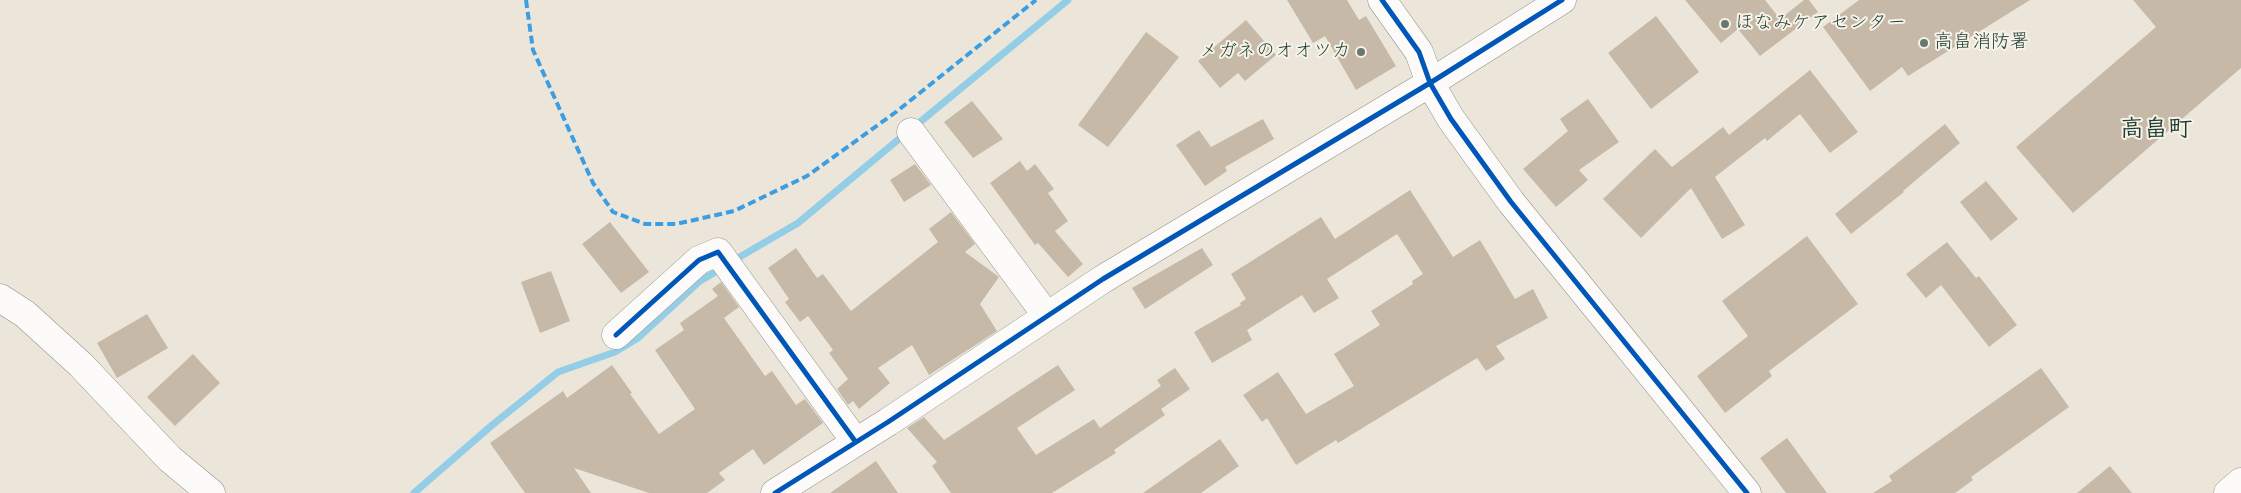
<!DOCTYPE html>
<html>
<head>
<meta charset="utf-8">
<style>
	body { margin:0 }
	canvas { display:block; background:#ece6da }
</style>
</head>
<body>
<canvas width="2241" height="493"></canvas>
<script>
const c = document.querySelector('canvas').getContext('2d');
c.lineJoin = 'round';
function toPath(rows) {
  const path = new Path2D();
  for (const r of rows) {
    path.moveTo(r[0], r[1]);
    for (let i = 2; i < r.length; i += 2) path.lineTo(r[i], r[i + 1]);
  }
  return path;
}
function trace(path, color, width, dash) {
  c.strokeStyle = color;
  c.lineWidth = width;
  c.lineCap = dash ? 'butt' : 'round';
  c.setLineDash(dash || []);
  c.stroke(path);
}
function fillPath(path, color) {
  c.fillStyle = color;
  c.fill(path, 'evenodd');
}
function drawText(font, color, halo, rows, align = 'center') {
  c.font = font + ' "Architects Daughter","Klee One",sans-serif';
  c.lineWidth = 4;
  c.setLineDash([]);
  c.textBaseline = 'middle';
  c.strokeStyle = halo;
  c.fillStyle = color;
  for (const [text, x, y, turn = 0] of rows) {
    c.save();
    c.translate(x, y);
    c.rotate((+turn || 0) * Math.PI / 180);
    c.textAlign = isNaN(turn) ? turn : align;
    if (halo) c.strokeText(text, 0, 0);
    c.fillText(text, 0, 0);
    c.restore();
  }
}
trace(toPath([
	[914,127,1068,0],
	[731,262,798,223,905,134],
	[414,493,491,426,558,372,615,352,638,338,700,281,722,268]
]), '#94cde6', 7);
fillPath(toPath([
	[1287,0,1347,0,1359,20,1366,16,1396,66,1356,90,1325,36,1313,43],
	[1685,0,1765,0,1780,19,1804,0,1809,0,1818,12,1760,56,1738,29,1721,43],
	[1859,0,2030,0,1908,76,1902,67,1870,91,1823,27],
	[2133,0,2241,0,2241,68,2073,213,2016,147,2156,27],
	[1656,16,1699,72,1651,109,1608,53],
	[1246,20,1276,55,1245,81,1238,73,1220,88,1198,61],
	[1146,32,1179,57,1108,147,1078,125],
	[1810,70,1858,132,1830,153,1800,114,1767,141,1765,138,1715,177,1745,225,1722,239,1691,188,1641,238,1603,199,1655,149,1672,167,1723,127,1729,135],
	[1588,99,1619,142,1579,170,1588,180,1556,207,1523,169,1568,131,1560,119],
	[972,101,1003,139,973,158,944,122],
	[1263,119,1274,139,1225,167,1227,171,1205,186,1176,145,1199,130,1211,147],
	[1945,124,1960,143,1903,191,1904,192,1851,234,1835,214],
	[1020,161,1027,171,1035,164,1054,189,1048,193,1068,221,1055,231,1083,264,1068,277,1038,243,1035,245,990,183],
	[915,164,931,185,904,202,890,180],
	[1986,181,2018,219,1991,241,1960,202],
	[1410,190,1453,257,1480,240,1515,299,1533,289,1548,318,1496,346,1505,359,1486,371,1477,358,1338,443,1336,440,1296,465,1267,418,1262,422,1243,395,1278,372,1306,414,1354,386,1334,354,1380,325,1371,311,1413,284,1412,281,1423,274,1397,234,1327,279,1339,298,1314,313,1302,295,1247,330,1252,340,1212,363,1194,332,1241,305,1240,303,1246,299,1231,274,1321,217,1335,239],
	[951,212,975,244,965,252,999,277,980,304,997,331,929,375,912,345,878,368,890,383,859,409,853,401,848,405,837,389,848,379,829,353,833,350,808,316,800,322,785,302,789,299,768,268,796,248,817,278,823,274,851,311,938,242,929,229],
	[610,222,649,272,621,293,582,244],
	[1807,236,1858,304,1769,371,1772,376,1725,413,1697,376,1748,336,1722,301],
	[1947,242,1976,278,1979,276,2017,325,1989,347,1941,285,1926,298,1906,274],
	[1202,248,1213,265,1145,309,1132,288],
	[551,271,570,321,540,333,521,282],
	[721,282,739,307,724,318,765,376,772,371,796,405,805,399,823,423,764,465,753,449,719,473,725,480,707,493,649,493,574,468,591,493,525,493,490,443,563,391,567,398,612,365,632,393,630,394,659,434,695,409,655,350,684,330,680,323,718,296,712,289],
	[147,314,168,348,117,378,97,343],
	[193,354,220,383,175,426,147,397],
	[1058,365,1075,390,1017,428,1036,455,1094,419,1100,428,1161,386,1157,380,1175,368,1190,389,1161,409,1165,415,1114,450,1116,453,1052,493,951,493,932,466,937,462,907,428,924,417,944,440],
	[2041,368,2069,407,1971,477,1973,480,1955,493,1873,493,1892,481,1889,476],
	[1787,438,1827,493,1786,493,1760,458],
	[1220,439,1239,466,1201,493,1143,493],
	[876,461,898,493,830,493],
	[2110,466,2132,493,2077,493]
]), '#c7b9a7');
const minor = toPath([
	[1382,0,1419,52,1430,83,1451,119,1511,202,1747,493],
	[911,132,1047,316],
	[0,298,25,314,81,365,170,459,211,493],
	[616,335,699,260,718,252,855,441],
	[775,493,888,422,1103,279,1430,83,1562,0],
	[2228,493,2241,482]
]);
trace(minor, '#91938b', 29);
trace(minor, '#fcfbf9', 28);
trace(toPath([
	[526,0,533,50,593,183,613,212,645,224,676,224,734,211,807,176,896,112,1036,0]
]), '#3c9ee2', 4, [8, 4]);
trace(toPath([
	[1382,0,1419,52,1430,83,1451,119,1511,202,1747,493],
	[616,335,699,260,718,252,855,441],
	[775,493,888,422,1103,279,1430,83,1562,0]
]), '#0057b8', 5);
for (const [x, y, r, color] of [
	[1725,24,5,"#67786e"],
	[1924,43,5,"#67786e"],
	[1361,52,5,"#67786e"]
]) {
  const dot = new Path2D();
  dot.arc(x, y, r, 0, 2 * Math.PI);
  c.fillStyle = color;
  c.fill(dot);
  trace(dot, '#f7f3e8', 2);
}
drawText('19px', '#1f3d34', '#f7f3e8', [
	["ほなみケアセンター",1735,24],
	["高畠消防署",1934,43],
	["メガネのオオツカ",1351,52,"right"]
], 'left');
drawText('bold 24px', '#1f3d34', '#f7f3e8', [
	["高畠町",2156,131]
]);
</script>
</body>
</html>
